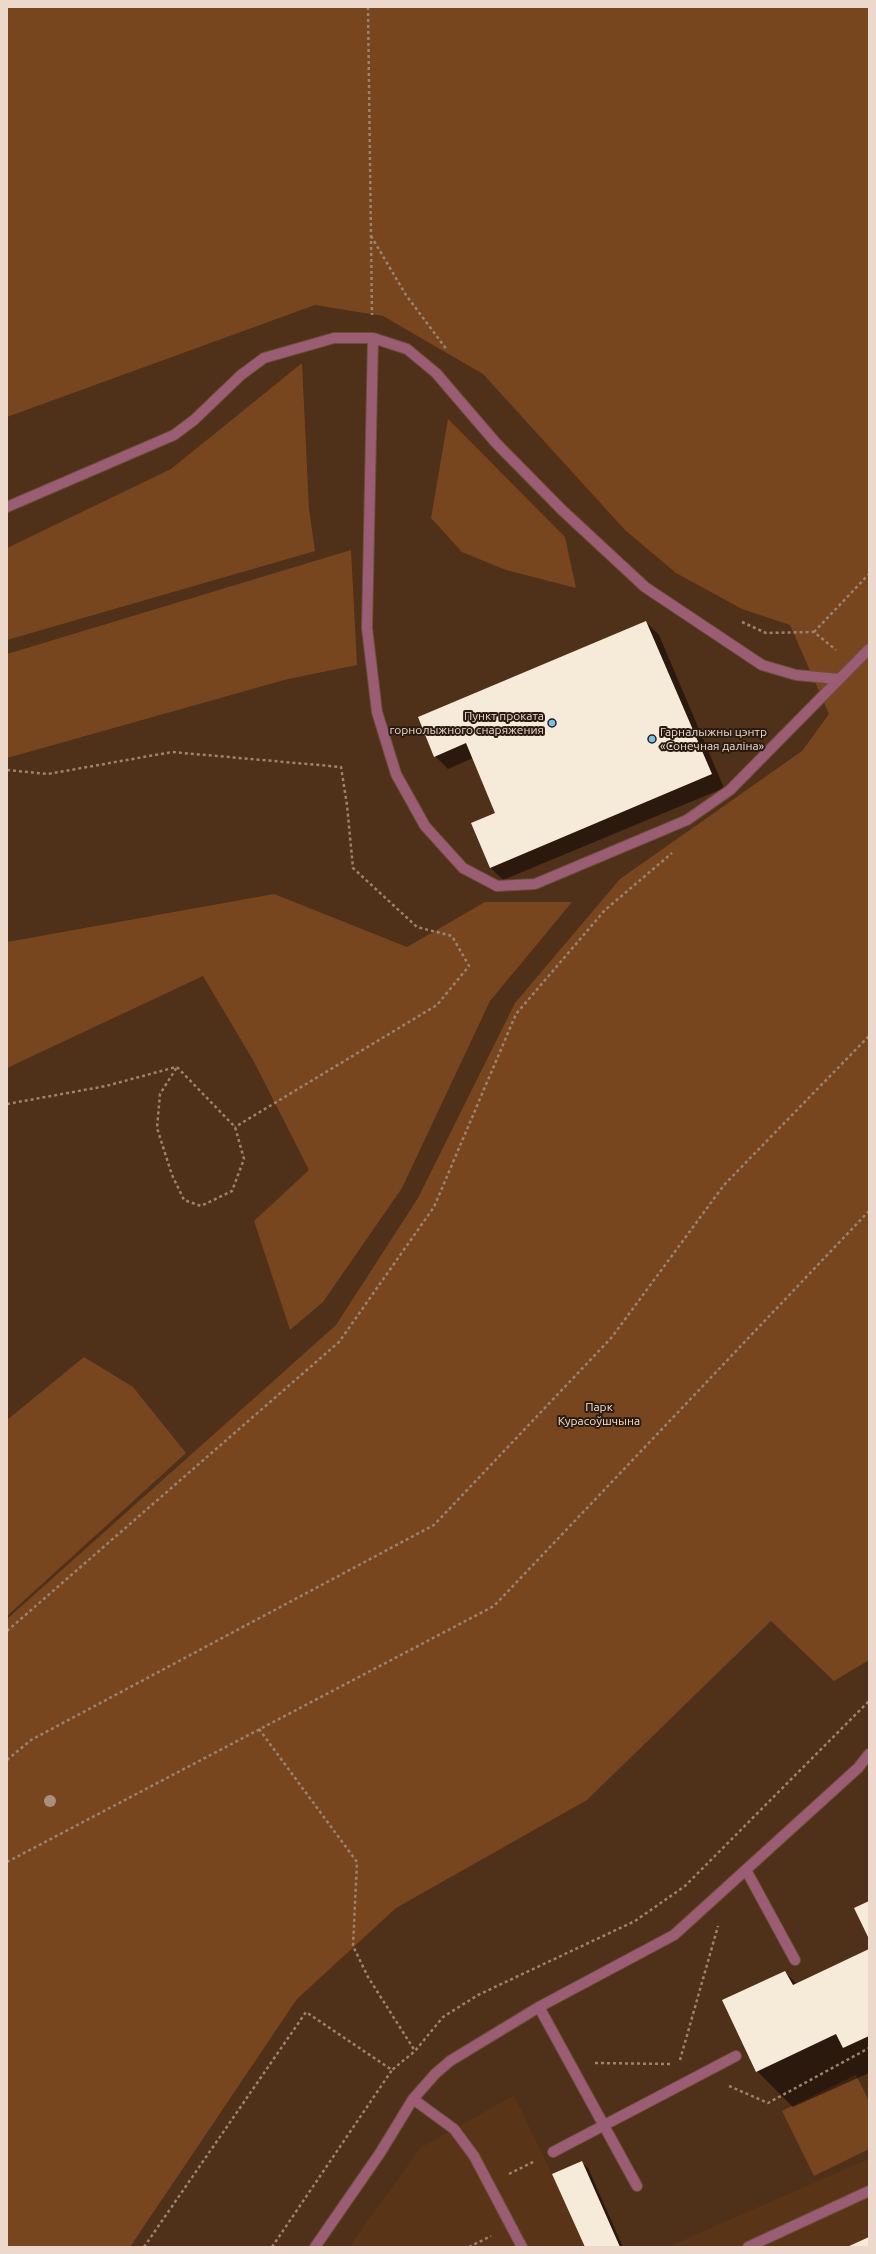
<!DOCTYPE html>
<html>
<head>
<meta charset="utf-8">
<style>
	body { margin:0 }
	#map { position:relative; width:876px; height:2254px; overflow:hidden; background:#4f3018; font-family:Ubuntu,sans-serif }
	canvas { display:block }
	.frame { position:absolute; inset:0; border:8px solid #edd9cb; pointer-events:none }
</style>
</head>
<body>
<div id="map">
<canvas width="876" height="2254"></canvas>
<div class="frame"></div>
</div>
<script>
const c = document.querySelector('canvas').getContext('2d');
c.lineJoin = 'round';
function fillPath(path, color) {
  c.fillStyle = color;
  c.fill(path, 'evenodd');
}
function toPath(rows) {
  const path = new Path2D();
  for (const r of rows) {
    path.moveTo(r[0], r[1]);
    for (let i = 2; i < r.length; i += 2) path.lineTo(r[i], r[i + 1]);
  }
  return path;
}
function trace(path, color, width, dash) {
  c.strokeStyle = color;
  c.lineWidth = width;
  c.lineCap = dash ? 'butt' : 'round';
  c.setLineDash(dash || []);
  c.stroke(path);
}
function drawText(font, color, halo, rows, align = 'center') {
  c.font = font + ' Ubuntu,sans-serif';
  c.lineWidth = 4;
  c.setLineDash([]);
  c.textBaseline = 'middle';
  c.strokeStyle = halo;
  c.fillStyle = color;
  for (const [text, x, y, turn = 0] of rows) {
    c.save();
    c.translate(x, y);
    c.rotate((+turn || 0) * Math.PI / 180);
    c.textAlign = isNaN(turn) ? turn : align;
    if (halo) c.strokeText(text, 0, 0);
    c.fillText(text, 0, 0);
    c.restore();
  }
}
fillPath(toPath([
	[514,2095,552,2174,582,2161,620,2247,349,2247,420,2148],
	[869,2159,869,2247,668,2247,758,2207]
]), '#593416');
fillPath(toPath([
	[7,7,869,7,869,1660,834,1681,771,1621,587,1800,396,1908,297,1999,130,2247,7,2247,7,1619,336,1325,418,1198,515,1003,620,879,802,751,829,714,790,625,742,609,676,573,625,530,483,374,383,316,315,305,7,417],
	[302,363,309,509,315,551,7,640,7,548,171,469],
	[448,419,565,537,576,588,506,570,462,552,431,518],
	[351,550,357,665,288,679,7,758,7,654],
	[274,894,407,947,485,902,572,902,490,1001,402,1188,323,1302,290,1330,254,1221,309,1170,253,1060,203,976,7,1068,7,942],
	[84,1357,133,1387,186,1453,7,1616,7,1420],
	[856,2075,869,2101,869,2149,814,2176,782,2111]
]), '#77461f');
fillPath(toPath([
	[646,622,659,635,724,788,503,880,490,867,496,813,473,758,448,769,435,756],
	[869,1950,869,2073,793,2107,757,2071,785,1972,797,1984],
	[581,2162,588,2168,623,2247,586,2247]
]), '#0007');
fillPath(toPath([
	[646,621,712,774,490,868,471,823,495,813,466,743,434,757,418,717],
	[869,1901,869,1939,854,1908],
	[869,1949,869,2036,843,2048,836,2034,756,2072,722,2000,785,1971,793,1985],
	[582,2161,620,2247,585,2247,552,2174],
	[869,2237,869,2247,847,2247]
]), '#f6ead9');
const minor = toPath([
	[373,338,367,628,377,712,396,774,425,826,463,868,497,886,535,884,687,820,730,790,869,649],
	[7,507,174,435,194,420,241,375,264,358,334,338,373,338,407,349,436,373,496,443,562,510,645,587,762,665,796,675,839,679],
	[746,1870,795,1960],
	[539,2007,637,2186],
	[413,2099,454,2129,474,2156,522,2247],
	[553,2152,736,2056],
	[315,2247,380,2153,413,2099,435,2074,450,2061,539,2007,674,1935,858,1768,869,1754],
	[748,2247,869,2191]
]);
trace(minor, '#6b4e38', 12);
trace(toPath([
	[368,7,372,315],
	[371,236,406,295,447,350],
	[742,622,766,633,814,632,836,650],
	[814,632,869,574],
	[7,770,48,774,172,752,341,767,347,805,353,868,417,927,452,936,469,966,437,1005,235,1127],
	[177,1067,235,1127,244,1159,232,1191,201,1206,184,1200,172,1175,157,1128,160,1094,177,1067],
	[7,1104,106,1086,176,1067],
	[7,1631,339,1342,434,1207,516,1014,605,910,672,853],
	[259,1729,357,1862,353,1946,368,1977,415,2051],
	[7,1760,31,1740,434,1525,612,1337,724,1185,869,1036],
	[7,1862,494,1606,869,1211],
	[680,2060,718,1926],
	[595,2063,670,2064],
	[729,2086,768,2103,869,2048],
	[509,2174,535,2161],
	[144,2247,306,2012,392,2070,415,2051,443,2017,478,1995,635,1921,685,1886,869,1701],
	[272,2247,392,2070],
	[469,2247,491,2236]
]), '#9c8370', 2.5, [3, 3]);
trace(minor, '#9b5d73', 10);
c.fillStyle = '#aa907c';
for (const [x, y] of [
	[50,1801]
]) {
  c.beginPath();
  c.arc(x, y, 6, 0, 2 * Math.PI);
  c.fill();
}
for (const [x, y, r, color] of [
	[552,723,4,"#6fc2f4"],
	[652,739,4,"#6fc2f4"]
]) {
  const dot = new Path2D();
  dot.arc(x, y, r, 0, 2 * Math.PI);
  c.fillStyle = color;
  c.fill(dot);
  trace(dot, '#2b1c12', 1.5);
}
drawText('12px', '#edd9cb', '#2b1c12', [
	["Пункт проката",544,716],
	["горнолыжного снаряжения",544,730],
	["Гарналыжны цэнтр",660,732,"left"],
	["«Сонечная даліна»",660,746,"left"]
], 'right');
drawText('12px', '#f4dece', '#2b1c12', [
	["Парк",599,1407],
	["Курасоўшчына",599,1421]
]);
</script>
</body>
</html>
